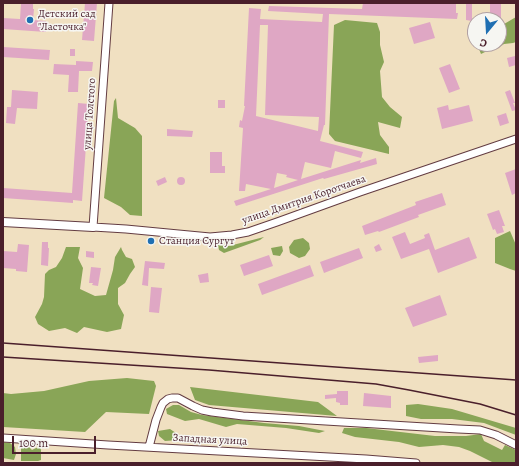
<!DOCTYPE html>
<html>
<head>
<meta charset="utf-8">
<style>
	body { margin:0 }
	#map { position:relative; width:519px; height:466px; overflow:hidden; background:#f0e0c1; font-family:Alegreya,serif }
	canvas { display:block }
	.frame { position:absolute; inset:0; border:4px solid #4a1f2b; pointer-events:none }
	.north { position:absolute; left:467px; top:12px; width:40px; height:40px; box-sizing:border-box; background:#f6f6f2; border:1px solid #b1a0a2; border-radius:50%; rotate:198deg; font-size:11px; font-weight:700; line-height:16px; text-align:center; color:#4a1f2b }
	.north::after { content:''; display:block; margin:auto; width:14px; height:18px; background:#1f6fb2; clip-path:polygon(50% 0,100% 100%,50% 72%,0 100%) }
	.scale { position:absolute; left:12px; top:436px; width:84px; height:18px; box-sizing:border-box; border:2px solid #4a1f2b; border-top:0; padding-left:5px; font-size:12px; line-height:14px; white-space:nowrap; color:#4a1f2b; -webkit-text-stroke:3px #f6f6f2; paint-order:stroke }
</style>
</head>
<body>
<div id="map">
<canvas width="519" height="466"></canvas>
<div class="frame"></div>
<div class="north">С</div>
<div class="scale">100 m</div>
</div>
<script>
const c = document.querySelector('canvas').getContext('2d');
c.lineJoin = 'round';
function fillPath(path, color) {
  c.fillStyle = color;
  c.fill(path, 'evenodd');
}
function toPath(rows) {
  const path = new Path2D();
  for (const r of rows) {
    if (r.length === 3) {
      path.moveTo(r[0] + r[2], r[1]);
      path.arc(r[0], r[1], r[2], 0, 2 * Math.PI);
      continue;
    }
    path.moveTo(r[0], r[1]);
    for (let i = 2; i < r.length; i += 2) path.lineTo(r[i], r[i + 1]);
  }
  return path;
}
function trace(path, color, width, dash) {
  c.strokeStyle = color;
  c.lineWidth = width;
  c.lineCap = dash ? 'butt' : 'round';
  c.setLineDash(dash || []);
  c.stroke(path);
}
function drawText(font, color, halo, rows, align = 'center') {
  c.font = font + ' Alegreya,serif';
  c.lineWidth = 3;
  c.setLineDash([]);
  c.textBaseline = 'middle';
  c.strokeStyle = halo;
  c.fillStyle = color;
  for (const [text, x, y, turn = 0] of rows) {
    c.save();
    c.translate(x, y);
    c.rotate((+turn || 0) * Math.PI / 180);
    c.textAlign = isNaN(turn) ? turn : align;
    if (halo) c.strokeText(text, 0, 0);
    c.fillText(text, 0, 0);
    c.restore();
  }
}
fillPath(toPath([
	[516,17,516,42,513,43,504,44,498,48,487,51,481,54,479,49,480,45,482,44,499,44,499,27],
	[345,20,377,23,380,32,380,45,384,62,380,71,382,97,390,107,402,117,400,128,378,122,380,135,389,147,389,154,335,141,329,134,334,25],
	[116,98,118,118,135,128,142,136,142,216,130,215,121,207,104,198,114,101],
	[510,231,516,245,516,271,510,269,495,263,495,238],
	[264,237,260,240,224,253,219,250,218,245,229,246],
	[303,238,309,243,310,249,305,256,299,258,290,253,289,247,294,240],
	[282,246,283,251,280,256,273,255,271,248],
	[66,247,80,247,78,258,83,268,80,289,95,296,106,295,113,270,115,257,121,247,122,250,126,257,132,259,135,267,130,274,125,283,118,288,118,304,124,315,121,329,107,332,84,327,77,333,65,328,49,331,38,324,35,317,42,304,44,297,45,274,49,270,56,267,62,258],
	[127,378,154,381,156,386,149,414,106,412,85,432,3,427,3,393,11,394,44,391,89,381],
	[190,387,318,402,337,416,209,405,195,400],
	[418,404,452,409,516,428,516,435,484,423,452,419,421,419,406,416,406,405],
	[173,405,179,405,191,412,202,415,264,423,299,426,325,431,319,433,286,428,237,424,226,427,199,419,185,421,167,414,166,409],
	[344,428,366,428,435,436,466,436,481,434,484,441,502,450,505,445,516,450,516,463,494,463,470,451,459,447,443,445,419,447,399,442,355,437,342,433],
	[170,429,179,435,179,440,165,441,159,436,158,431],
	[3,442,10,443,15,447,16,454,14,460,3,458],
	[26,444,32,450,36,448,41,447,41,460,38,461,21,461,21,448]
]), '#89a557');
fillPath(toPath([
	[21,3,33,3,33,9,34,9,33,20,46,21,46,32,3,29,3,18,20,19],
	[85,3,97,3,94,41,82,40],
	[363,3,456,3,456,13,458,13,457,19,329,14,325,125,324,125,320,141,363,152,361,158,335,151,331,168,305,162,301,179,361,160,360,163,376,158,377,164,324,179,323,178,236,206,234,201,271,189,246,184,245,191,239,191,243,128,239,127,240,120,242,121,245,106,244,106,249,8,261,9,260,19,322,22,323,14,268,11,269,6,362,9],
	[260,25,268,25,265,115,319,117,318,131,256,116],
	[277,173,287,175,286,177,298,180,274,188],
	[466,3,472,3,472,21,466,20],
	[490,3,501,3,501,20,490,19],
	[430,22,435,38,414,44,409,28],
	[3,47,50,50,49,60,3,57],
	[70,49,75,49,75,56,70,56],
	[515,56,516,60,516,65,509,67,507,58],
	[76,61,93,62,92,71,79,71,78,92,68,92,69,75,53,74,54,64,76,65],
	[450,64,460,89,449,93,439,68],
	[12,90,38,92,37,109,17,108,15,124,6,123,7,107,11,107],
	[510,90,515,103,513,103,516,110,512,111,505,92],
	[218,100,225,100,225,108,218,108],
	[78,103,89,104,82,201,73,200,73,203,3,198,3,188,72,193],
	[448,105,449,110,469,105,473,121,442,129,437,108],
	[506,113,509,123,500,126,497,116],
	[167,129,193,131,192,137,167,136],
	[210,152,222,152,222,166,225,166,225,173,210,173],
	[516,169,516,193,512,195,505,173],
	[181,181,4],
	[165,177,167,182,158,186,156,181],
	[442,193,446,205,418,215,419,217,379,232,378,231,365,235,362,226,416,205,415,202],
	[499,210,505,226,502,226,504,232,497,234,495,229,493,230,487,214],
	[405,232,410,244,425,238,424,235,429,233,435,250,469,237,477,258,438,273,429,249,401,259,392,237],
	[42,242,48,242,48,248,49,248,48,266,41,265],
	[18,244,29,245,27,272,16,271,16,269,3,268,3,251,17,252],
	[379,244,382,250,376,252,374,247],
	[359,248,363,258,324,273,320,262],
	[86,251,94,252,94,258,86,257],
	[269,255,273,266,244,276,240,265],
	[145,261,165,263,164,269,149,268,148,286,142,285],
	[310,265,314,276,262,295,258,284],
	[91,267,101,268,98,286,92,285,93,283,89,283],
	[208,273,209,282,200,283,198,275],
	[151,287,162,288,159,313,149,312],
	[440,295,447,315,413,327,405,308],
	[438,355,438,361,419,363,418,357],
	[337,391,348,391,348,405,340,405,340,403,336,402,336,398,325,399,325,395,337,394],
	[364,393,391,396,391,408,363,406]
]), '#dfa7c4');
const minor = toPath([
	[109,3,93,227,126,229,210,237,232,235,248,232,277,222,360,192,516,139],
	[3,438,108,445,366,459,416,463],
	[149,447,156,420,161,407,163,403,168,399,172,398,178,398,193,406,202,410,212,412,243,416,458,429,480,430,496,435,516,445]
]);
const major = toPath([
	[3,222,93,227]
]);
trace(minor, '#633c42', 9);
trace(major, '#633c42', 10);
trace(minor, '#fff', 7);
trace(major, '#fff', 8);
trace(toPath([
	[3,343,516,380],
	[3,357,209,370,376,384,409,390,480,404,516,415]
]), '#4a1f2b', 1.5);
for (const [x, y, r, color] of [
	[30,20,4,"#1f6fb2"],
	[151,241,4,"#1f6fb2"]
]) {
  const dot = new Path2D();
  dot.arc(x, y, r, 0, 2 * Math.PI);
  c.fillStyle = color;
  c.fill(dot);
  trace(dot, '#f6f6f2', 1.5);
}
drawText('11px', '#4a1f2b', '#f6f6f2', [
	["Детский сад",38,14],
	["\"Ласточка\"",38,27],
	["Станция Сургут",159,241]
], 'left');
drawText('11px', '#4a1f2b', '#f6f6f2', [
	["улица Толстого",90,114,-86],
	["улица Дмитрия Коротчаева",304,200,-19],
	["Западная улица",210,440,3]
]);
</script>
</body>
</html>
